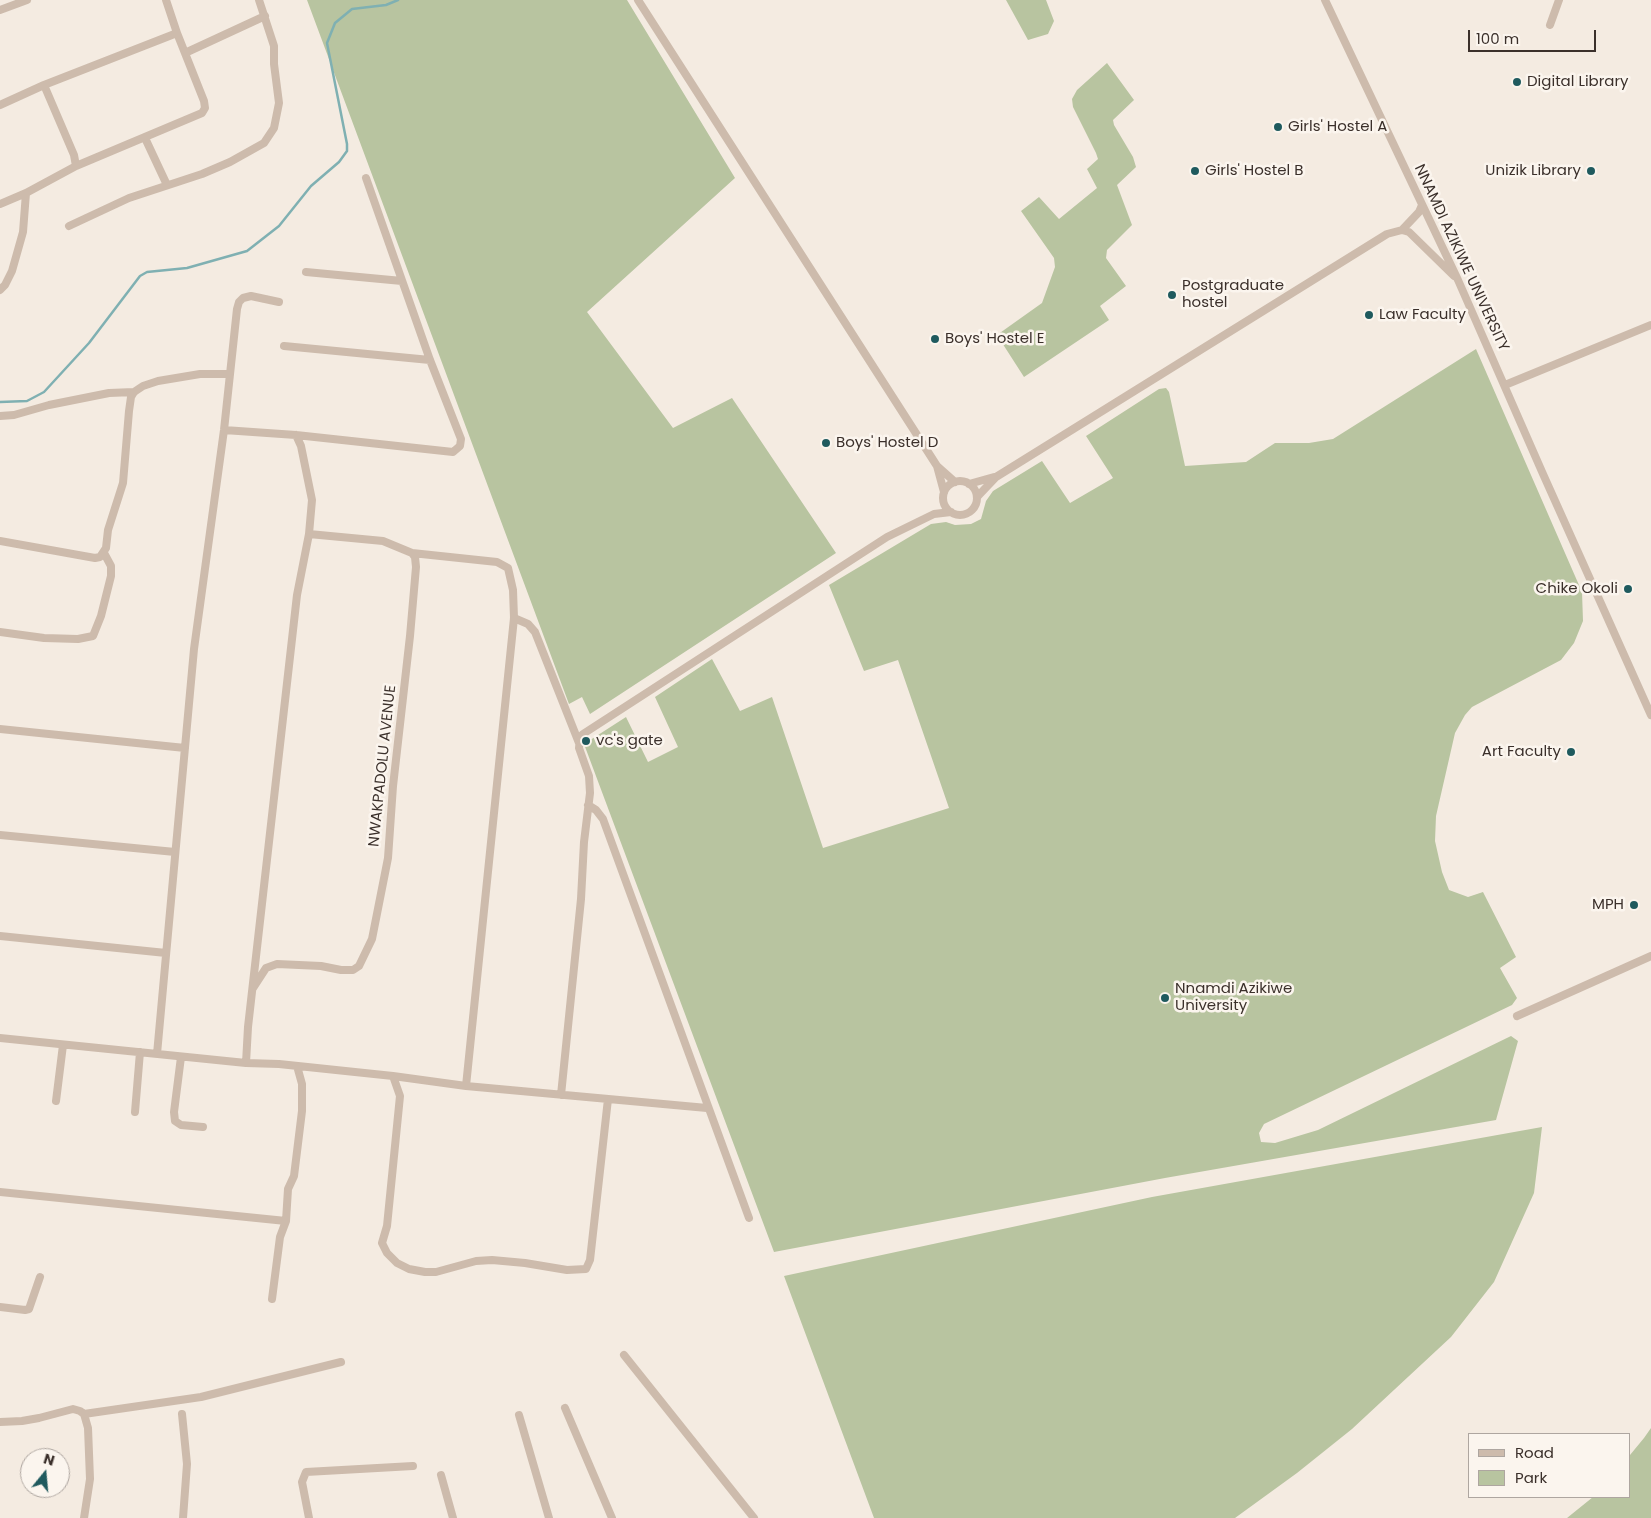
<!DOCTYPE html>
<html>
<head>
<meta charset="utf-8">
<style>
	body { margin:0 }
	#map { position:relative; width:1651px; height:1518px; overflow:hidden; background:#f4ebe1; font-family:Poppins,sans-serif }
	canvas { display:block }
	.legend { position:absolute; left:1468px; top:1433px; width:162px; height:65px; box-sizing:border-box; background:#fbf5ee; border:1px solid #aea6a0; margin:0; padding:6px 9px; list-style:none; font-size:15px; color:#3b302b }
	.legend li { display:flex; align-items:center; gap:10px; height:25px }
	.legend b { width:25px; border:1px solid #aea6a0 }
	.north { position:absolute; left:20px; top:1448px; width:50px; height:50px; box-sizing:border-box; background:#fbf5ee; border:1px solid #aea6a0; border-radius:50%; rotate:17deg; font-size:14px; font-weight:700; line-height:20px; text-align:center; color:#3b302b }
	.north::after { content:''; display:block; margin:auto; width:18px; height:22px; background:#1f5a5e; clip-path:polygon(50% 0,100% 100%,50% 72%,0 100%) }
	.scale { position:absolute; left:1468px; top:30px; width:128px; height:22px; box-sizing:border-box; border:2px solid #3b302b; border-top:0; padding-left:6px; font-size:15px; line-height:18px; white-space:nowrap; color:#3b302b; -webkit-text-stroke:4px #fbf5ee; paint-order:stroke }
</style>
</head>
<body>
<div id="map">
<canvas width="1651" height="1518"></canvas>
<ul class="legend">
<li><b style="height:6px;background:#cdbbac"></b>Road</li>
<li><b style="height:14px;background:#b8c4a0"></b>Park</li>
</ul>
<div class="north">N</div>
<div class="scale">100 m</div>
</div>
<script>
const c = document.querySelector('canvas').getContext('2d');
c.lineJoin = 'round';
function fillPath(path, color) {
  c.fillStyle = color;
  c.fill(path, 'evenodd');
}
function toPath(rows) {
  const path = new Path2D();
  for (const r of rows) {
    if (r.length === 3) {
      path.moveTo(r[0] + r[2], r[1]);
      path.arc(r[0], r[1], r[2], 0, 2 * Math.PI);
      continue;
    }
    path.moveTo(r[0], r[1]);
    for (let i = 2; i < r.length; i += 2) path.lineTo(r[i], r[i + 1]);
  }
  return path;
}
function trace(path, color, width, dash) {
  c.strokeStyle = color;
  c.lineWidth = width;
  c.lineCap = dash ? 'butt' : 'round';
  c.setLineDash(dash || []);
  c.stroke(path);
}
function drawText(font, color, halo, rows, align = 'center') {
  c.font = font + ' Poppins,sans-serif';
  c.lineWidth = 5;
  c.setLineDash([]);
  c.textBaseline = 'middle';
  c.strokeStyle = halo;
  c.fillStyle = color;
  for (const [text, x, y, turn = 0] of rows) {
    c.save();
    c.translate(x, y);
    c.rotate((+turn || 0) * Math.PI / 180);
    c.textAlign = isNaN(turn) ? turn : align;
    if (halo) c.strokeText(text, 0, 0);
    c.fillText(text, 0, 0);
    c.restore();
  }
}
fillPath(toPath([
	[307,0,627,0,735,178,587,312,673,428,732,398,836,553,590,714,582,697,569,704],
	[1006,0,1046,0,1054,21,1048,34,1028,40],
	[1107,63,1134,100,1113,120,1114,125,1133,157,1136,167,1117,185,1132,225,1107,250,1106,258,1126,286,1100,306,1109,320,1024,377,997,335,1042,303,1055,267,1054,258,1021,211,1039,197,1059,219,1097,188,1087,169,1098,159,1096,153,1073,107,1072,99,1077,90],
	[1476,349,1582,592,1583,621,1574,643,1561,660,1472,707,1465,715,1455,733,1436,816,1435,841,1442,872,1449,890,1468,897,1483,892,1516,957,1500,968,1517,998,1512,1005,1264,1124,1259,1133,1261,1142,1275,1143,1318,1130,1511,1036,1518,1041,1496,1120,1165,1178,774,1252,584,744,626,717,648,762,678,747,655,697,712,659,740,711,772,697,823,848,949,808,898,660,864,671,829,585,931,524,946,522,955,525,971,524,981,519,986,501,993,491,1042,461,1070,503,1113,478,1086,436,1159,389,1166,388,1169,392,1185,466,1246,462,1275,443,1309,443,1333,439],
	[1542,1127,1534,1193,1494,1282,1451,1337,1352,1429,1297,1473,1235,1518,874,1518,784,1276,1152,1197],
	[1651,1428,1651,1518,1567,1518,1593,1497,1630,1497,1630,1455,1644,1438]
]), '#b8c4a0');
trace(toPath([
	[0,402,27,401,44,392,89,343,140,276,147,272,187,268,247,251,279,226,311,186,339,162,347,151,347,144,327,43,335,23,352,9,386,5,398,0]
]), '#7fb0b2', 2.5);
trace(toPath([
	[638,0,937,466,955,482],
	[1325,0,1458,280,1543,474,1651,715],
	[0,10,27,0],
	[1550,25,1559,0],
	[185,53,265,16],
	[44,85,74,155,76,166],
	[0,105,44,85,177,33],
	[145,138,167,185],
	[0,204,26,193,76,166,202,113,205,108,204,101,177,33,166,0],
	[69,226,129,198,202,174,230,162,264,143,274,128,279,103,274,64,274,46,259,0],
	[1402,230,1419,212,1422,205],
	[306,272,402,281],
	[0,290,5,285,12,271,23,232,26,193],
	[284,346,430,360],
	[1505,385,1651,325],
	[0,416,14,415,49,405,109,393,134,392],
	[224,430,296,435,453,452,460,446,461,439,430,360,366,178],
	[937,466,944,492],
	[960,498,17],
	[969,484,994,477],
	[977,497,996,477,1387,234,1402,230,1409,232,1454,276],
	[0,541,95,558,100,557,106,548,108,530,123,483,129,411,131,397,134,392,143,386,158,381,200,374,229,374],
	[412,553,497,562,508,568,513,590,514,618,466,1086],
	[514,618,528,624,535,632,579,743],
	[0,632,44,638,78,639,93,636,101,616,111,576,111,566,104,553],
	[0,729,185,748],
	[588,805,596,810,603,819,749,1218],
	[0,835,175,852],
	[0,936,166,953],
	[253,988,266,968,277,964,321,966,341,970,353,970,359,966,372,939,388,858,393,786,410,636,416,567,415,557,412,553,383,541,309,534],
	[1517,1016,1651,956],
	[0,1038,246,1063,279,1064,393,1076,466,1086,707,1108],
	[157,1054,194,649,224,430,237,309,239,302,243,298,251,296,279,302],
	[181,1057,174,1112,175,1121,181,1125,203,1127],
	[246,1063,248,1027,297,595,309,534,312,500,301,446,296,435],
	[393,1076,400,1096,387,1226,382,1243,387,1253,397,1263,409,1269,425,1272,436,1272,476,1261,492,1260,525,1263,567,1270,586,1269,590,1260,608,1099],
	[561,1095,581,899,584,842,590,793,589,776,579,748,580,737,583,734,887,537,934,514,951,512],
	[56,1101,63,1045],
	[135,1112,140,1052],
	[0,1192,286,1221],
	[272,1299,280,1237,286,1221,288,1189,294,1176,302,1111,302,1084,297,1066],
	[0,1307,25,1310,29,1309,40,1277],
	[624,1355,754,1518],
	[565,1408,612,1518],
	[84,1414,201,1397,341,1362],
	[182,1414,187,1464,183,1518],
	[519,1415,549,1518],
	[0,1422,22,1421,39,1418,73,1409,80,1411,84,1414,88,1428,90,1479,84,1518],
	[441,1475,453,1518],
	[309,1518,302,1482,306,1472,413,1466]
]), '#cdbbac', 8);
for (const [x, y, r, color] of [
	[1517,82,5,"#1f5a5e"],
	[1278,127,5,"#1f5a5e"],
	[1195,171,5,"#1f5a5e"],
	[1591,171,5,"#1f5a5e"],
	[1172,295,5,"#1f5a5e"],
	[1369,315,5,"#1f5a5e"],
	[935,339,5,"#1f5a5e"],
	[826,443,5,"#1f5a5e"],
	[1628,589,5,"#1f5a5e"],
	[586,741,5,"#1f5a5e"],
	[1571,752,5,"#1f5a5e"],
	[1634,905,5,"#1f5a5e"],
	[1165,998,5,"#1f5a5e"]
]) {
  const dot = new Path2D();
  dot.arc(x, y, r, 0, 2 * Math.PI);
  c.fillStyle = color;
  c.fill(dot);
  trace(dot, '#fbf5ee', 2);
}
drawText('15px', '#3b302b', '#fbf5ee', [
	["Digital Library",1527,82],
	["Girls' Hostel A",1288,127],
	["Girls' Hostel B",1205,171],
	["Unizik Library",1581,171,"right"],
	["Postgraduate",1182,286],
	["hostel",1182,303],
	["Law Faculty",1379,315],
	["Boys' Hostel E",945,339],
	["Boys' Hostel D",836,443],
	["Chike Okoli",1618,589,"right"],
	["vc's gate",596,741],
	["Art Faculty",1561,752,"right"],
	["MPH",1624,905,"right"],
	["Nnamdi Azikiwe",1175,989],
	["University",1175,1006]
], 'left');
drawText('15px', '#3b302b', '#fbf5ee', [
	["NNAMDI AZIKIWE UNIVERSITY",1461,258,65],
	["NWAKPADOLU AVENUE",383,766,-84]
]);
</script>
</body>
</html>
